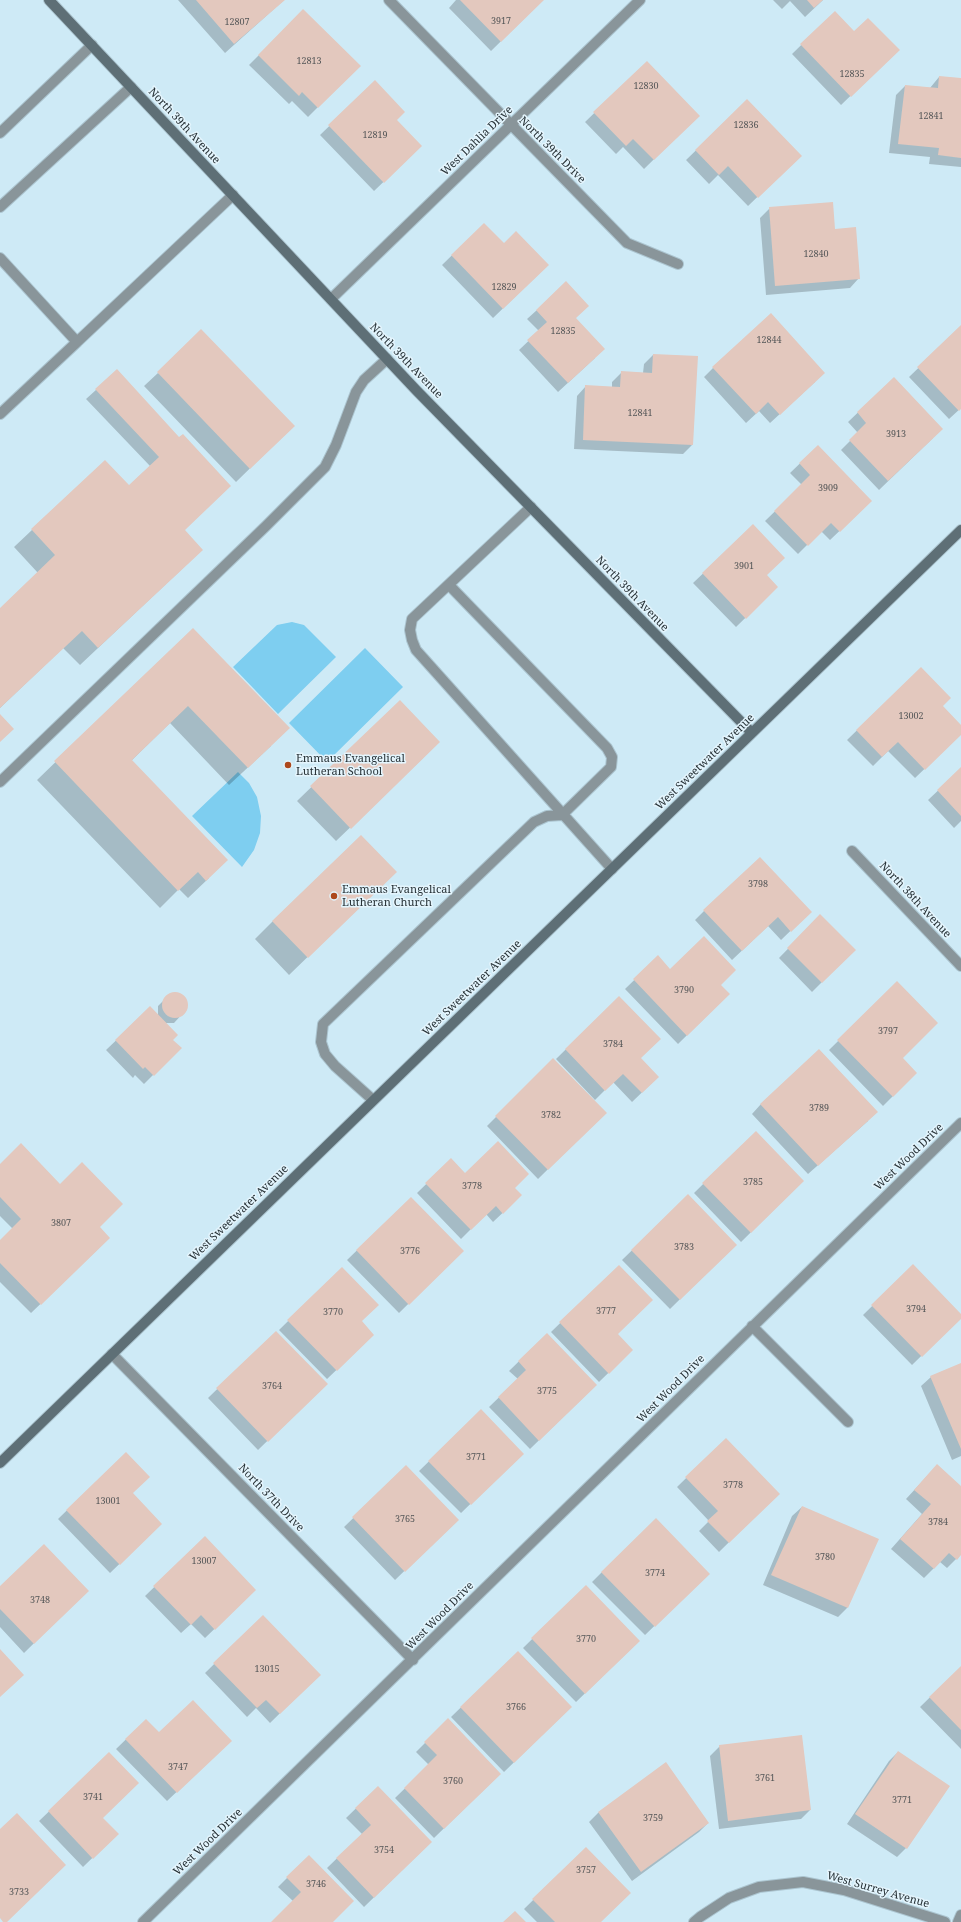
<!DOCTYPE html>
<html>
<head>
<meta charset="utf-8">
<style>
	body { margin:0 }
	canvas { display:block; background:#ceeaf6 }
</style>
</head>
<body>
<canvas width="961" height="1922"></canvas>
<script>
const c = document.querySelector('canvas').getContext('2d');
c.lineJoin = 'round';
function fillPath(path, color) {
  c.fillStyle = color;
  c.fill(path, 'evenodd');
}
function toPath(rows) {
  const path = new Path2D();
  for (const r of rows) {
    if (r.length === 3) {
      path.moveTo(r[0] + r[2], r[1]);
      path.arc(r[0], r[1], r[2], 0, 2 * Math.PI);
      continue;
    }
    path.moveTo(r[0], r[1]);
    for (let i = 2; i < r.length; i += 2) path.lineTo(r[i], r[i + 1]);
  }
  return path;
}
function trace(path, color, width, dash) {
  c.strokeStyle = color;
  c.lineWidth = width;
  c.lineCap = dash ? 'butt' : 'round';
  c.setLineDash(dash || []);
  c.stroke(path);
}
function drawText(font, color, halo, rows, align = 'center') {
  c.font = font + ' "Noto Serif",serif';
  c.lineWidth = 3;
  c.setLineDash([]);
  c.textBaseline = 'middle';
  c.strokeStyle = halo;
  c.fillStyle = color;
  for (const [text, x, y, turn = 0] of rows) {
    c.save();
    c.translate(x, y);
    c.rotate((+turn || 0) * Math.PI / 180);
    c.textAlign = isNaN(turn) ? turn : align;
    if (halo) c.strokeText(text, 0, 0);
    c.fillText(text, 0, 0);
    c.restore();
  }
}
fillPath(toPath([
	[292,622,304,625,336,657,278,714,233,667,277,625],
	[365,648,403,687,327,762,289,723],
	[238,772,249,783,257,797,261,816,260,833,254,850,242,867,192,816]
]), '#7ecef0');
fillPath(toPath([
	[178,0,284,0,225,53],
	[456,0,543,0,491,51,449,8],
	[773,0,823,0,805,17,790,1,782,9],
	[303,11,359,66,308,117,292,101,289,104,249,65],
	[835,12,854,32,898,50,841,105,792,54],
	[647,62,698,116,644,169,623,147,616,154,585,122],
	[939,77,961,79,961,167,929,164,930,157,889,153,896,95,905,86,930,88],
	[375,82,396,120,421,146,374,191,320,135],
	[747,101,800,156,748,206,718,175,709,184,686,160],
	[770,208,834,230,859,278,850,288,766,295,760,218],
	[484,224,504,244,548,265,493,318,442,265],
	[537,310,575,318,595,358,558,392,519,350,539,331,527,319],
	[961,327,961,408,949,419,909,377],
	[653,355,692,445,683,454,574,449,577,396,586,386,612,388,612,382,622,372,643,373,644,364],
	[713,368,815,382,770,423,759,411,746,423,704,377],
	[117,371,179,438,184,567,80,665,63,648,0,708,0,609,38,573,14,547,105,461,129,486,150,466,86,399],
	[158,373,279,440,236,482,144,386],
	[894,378,933,438,879,490,841,450,858,433,848,422],
	[818,446,871,501,830,540,821,531,798,554,765,521,802,485,790,473],
	[753,526,766,576,777,587,736,627,693,583],
	[193,629,271,746,229,785,170,723,131,761,209,878,188,898,179,889,160,908,37,780],
	[921,668,942,707,961,726,961,734,915,778,888,751,873,766,847,740],
	[400,701,425,756,336,841,297,801],
	[961,769,961,821,954,828,928,800],
	[378,889,289,975,255,939,273,921],
	[704,911,810,912,781,940,768,926,732,960,695,920],
	[820,916,854,950,812,992,779,958],
	[658,957,670,970,719,985,729,994,678,1044,625,989],
	[897,983,901,1058,916,1073,883,1106,829,1050],
	[170,994,179,994,187,1001,186,1010,174,1023,165,1023,172,1040,180,1048,144,1084,135,1075,133,1078,106,1050,150,1008,158,1016,158,1006],
	[619,997,640,1058,658,1077,632,1102,613,1082,595,1100,556,1059],
	[553,1060,605,1113,538,1179,487,1126],
	[761,1104,868,1121,808,1174,752,1114],
	[756,1132,803,1181,741,1242,694,1193],
	[451,1160,465,1174,513,1188,511,1205,493,1222,486,1214,461,1239,417,1193],
	[0,1165,98,1227,100,1247,31,1313,0,1282,0,1241,13,1229,0,1216],
	[688,1196,735,1245,670,1309,622,1260],
	[411,1198,462,1251,399,1313,347,1260],
	[619,1266,617,1335,632,1350,599,1382,551,1332],
	[913,1266,961,1317,912,1365,863,1315],
	[342,1268,360,1322,373,1335,327,1379,279,1330],
	[276,1332,326,1384,258,1450,208,1398],
	[547,1334,596,1385,530,1449,489,1407,518,1379,509,1371],
	[961,1364,961,1456,952,1460,921,1386,931,1377],
	[481,1411,522,1454,461,1513,419,1471],
	[726,1439,778,1494,719,1552,699,1531,709,1521,677,1487],
	[126,1453,132,1494,161,1524,110,1573,58,1519],
	[406,1467,457,1520,395,1580,344,1527],
	[928,1475,961,1487,961,1554,947,1568,940,1562,924,1578,891,1549,922,1514,906,1499],
	[802,1507,877,1539,847,1608,838,1617,763,1585,792,1516],
	[205,1538,255,1590,205,1638,191,1624,181,1633,145,1596],
	[602,1572,708,1574,645,1635,592,1582],
	[586,1586,639,1641,576,1702,523,1648],
	[0,1588,87,1591,24,1653,0,1627],
	[263,1616,319,1675,270,1723,256,1708,247,1717,205,1673],
	[518,1652,571,1707,504,1772,451,1717],
	[961,1667,961,1749,920,1707],
	[146,1720,159,1733,221,1750,167,1801,116,1749],
	[448,1720,500,1774,434,1838,395,1798,429,1765,416,1752],
	[720,1746,810,1810,801,1819,719,1829,710,1756],
	[898,1752,906,1848,897,1857,847,1824,889,1761],
	[109,1754,102,1818,117,1834,83,1867,39,1821],
	[666,1764,708,1823,699,1832,632,1881,589,1822,598,1813],
	[378,1787,431,1842,364,1907,327,1868,362,1834,346,1818],
	[586,1848,600,1922,537,1922,524,1909],
	[309,1856,332,1922,272,1922,293,1901,278,1887]
]), '#0003');
fillPath(toPath([
	[196,0,285,0,234,44],
	[460,0,544,0,501,42],
	[807,0,823,0,814,8],
	[303,9,361,66,318,108,302,92,299,96,258,55],
	[835,11,854,31,868,18,900,50,851,97,800,44],
	[647,61,700,116,654,160,633,139,626,146,593,112],
	[939,76,961,78,961,158,938,155,939,148,898,144,905,85,938,88],
	[375,80,405,112,397,120,422,146,384,183,328,125],
	[747,99,802,156,758,198,728,166,719,175,695,150],
	[833,202,835,229,856,227,860,279,775,286,769,207],
	[484,223,504,243,516,231,549,265,503,309,451,255],
	[566,281,589,306,576,318,605,349,568,383,527,340,547,322,536,310],
	[771,313,825,373,780,415,768,402,756,414,712,367],
	[961,325,961,409,959,411,917,367],
	[201,329,295,426,250,469,157,372],
	[653,354,698,356,693,445,583,440,585,385,620,387,621,371,652,373],
	[117,369,179,437,183,434,231,486,185,530,203,550,98,648,82,631,0,708,0,608,55,555,31,529,105,460,129,485,159,457,95,389],
	[894,377,943,429,888,481,849,440,866,423,857,412],
	[818,445,872,501,840,532,831,523,808,546,774,511,810,475,799,463],
	[753,524,785,558,767,575,778,587,746,619,702,573],
	[193,628,290,728,248,768,188,706,132,760,228,860,206,881,198,872,178,891,54,761],
	[921,667,951,698,943,706,961,725,961,735,925,770,898,742,882,757,856,730],
	[400,700,440,742,351,829,310,786],
	[0,714,14,729,0,742],
	[961,767,961,816,937,790],
	[361,835,397,872,308,958,272,921],
	[760,857,812,912,791,932,778,917,742,951,703,910],
	[820,914,856,950,822,983,787,948],
	[704,936,736,970,721,985,730,994,687,1036,633,979,658,955,670,969],
	[897,981,938,1023,903,1058,917,1073,893,1097,837,1040],
	[175,1005,13],
	[619,996,661,1039,641,1058,659,1077,642,1093,623,1074,605,1091,565,1049],
	[150,1006,178,1035,173,1040,182,1048,154,1076,145,1067,143,1069,115,1040],
	[819,1049,878,1112,818,1166,760,1104],
	[553,1058,607,1113,548,1170,495,1116],
	[756,1131,804,1181,751,1233,702,1183],
	[498,1141,529,1174,515,1188,522,1195,503,1214,496,1206,471,1230,425,1183,451,1158,465,1173],
	[21,1143,60,1184,82,1162,123,1204,100,1227,110,1238,41,1305,0,1263,0,1240,21,1219,0,1197,0,1164],
	[688,1194,737,1245,680,1300,631,1250],
	[411,1197,464,1251,409,1305,356,1250],
	[913,1264,961,1314,961,1319,922,1357,871,1305],
	[619,1265,653,1300,618,1334,633,1350,609,1374,559,1322],
	[342,1267,379,1305,362,1321,374,1335,337,1371,287,1320],
	[276,1331,328,1384,268,1442,216,1388],
	[547,1333,597,1385,539,1441,498,1397,526,1370,518,1361],
	[961,1363,961,1449,930,1376],
	[481,1409,524,1454,471,1505,428,1461],
	[726,1438,780,1494,729,1543,707,1521,718,1511,685,1477],
	[126,1452,150,1477,133,1493,162,1524,120,1565,66,1510],
	[937,1464,961,1486,961,1555,957,1560,949,1553,934,1569,900,1539,931,1504,914,1490],
	[406,1465,459,1520,405,1572,352,1517],
	[802,1506,879,1539,848,1608,771,1575],
	[656,1518,710,1574,655,1627,601,1572],
	[205,1536,256,1590,215,1630,201,1615,191,1625,153,1586],
	[44,1544,89,1591,34,1644,0,1609,0,1586],
	[586,1585,640,1641,585,1694,531,1638],
	[263,1615,321,1675,280,1714,266,1700,257,1708,213,1663],
	[0,1649,24,1675,0,1697],
	[518,1651,572,1707,514,1763,460,1707],
	[961,1666,961,1730,929,1697],
	[193,1700,232,1741,177,1793,125,1739,146,1719,159,1732],
	[448,1718,501,1774,444,1829,404,1788,437,1755,424,1742],
	[802,1735,811,1810,728,1821,719,1745],
	[898,1751,950,1786,907,1849,855,1814],
	[109,1752,139,1783,103,1818,119,1834,93,1859,48,1811],
	[666,1762,709,1823,641,1872,598,1812],
	[378,1786,432,1842,374,1898,336,1858,371,1825,355,1808],
	[17,1813,66,1865,7,1922,3,1922,0,1918,0,1829],
	[586,1847,631,1893,601,1922,555,1922,532,1899],
	[309,1855,354,1901,333,1922,271,1922,301,1892,286,1877],
	[515,1911,526,1922,503,1922]
]), '#e3c8be');
const lane = toPath([
	[0,133,92,45],
	[0,207,131,87],
	[0,258,77,342,0,414],
	[77,342,233,195],
	[531,507,412,619,410,630,412,640,416,650,612,869],
	[0,782,266,526,325,467,336,445,356,392,364,380,387,359],
	[373,1100,335,1066,325,1054,321,1042,323,1024,534,822,547,816,562,815,611,767,612,757,607,748,449,585]
]);
const street = toPath([
	[389,0,627,243,678,264],
	[331,299,640,0],
	[852,851,961,966],
	[752,1326,848,1422],
	[112,1354,413,1660],
	[143,1922,961,1123],
	[694,1922,700,1917,729,1898,759,1887,803,1882,844,1890,945,1922],
	[958,1922,961,1915]
]);
const secondary = toPath([
	[49,0,417,391,752,733],
	[0,1463,961,530]
]);
trace(lane, '#acc5d0', 12);
trace(street, '#acc5d0', 12);
trace(secondary, '#acc5d0', 12);
trace(lane, '#89959a', 10);
trace(street, '#89959a', 10);
trace(secondary, '#5e6f76', 10);
for (const [x, y, r, color] of [
	[288,765,4,"#ad481c"],
	[334,896,4,"#ad481c"]
]) {
  const dot = new Path2D();
  dot.arc(x, y, r, 0, 2 * Math.PI);
  c.fillStyle = color;
  c.fill(dot);
  trace(dot, '#e4f5fd', 1.5);
}
drawText('9px', '#555758', null, [
	["3917",501,21],
	["12807",237,22],
	["12813",309,61],
	["12835",852,74],
	["12830",646,86],
	["12841",931,116],
	["12836",746,125],
	["12819",375,135],
	["12840",816,254],
	["12829",504,287],
	["12835",563,331],
	["12844",769,340],
	["12841",640,413],
	["3913",896,434],
	["3909",828,488],
	["3901",744,566],
	["13002",911,716],
	["3798",758,884],
	["3790",684,990],
	["3797",888,1031],
	["3784",613,1044],
	["3789",819,1108],
	["3782",551,1115],
	["3785",753,1182],
	["3778",472,1186],
	["3807",61,1223],
	["3783",684,1247],
	["3776",410,1251],
	["3794",916,1309],
	["3777",606,1311],
	["3770",333,1312],
	["3764",272,1386],
	["3775",547,1391],
	["3771",476,1457],
	["3778",733,1485],
	["13001",108,1501],
	["3765",405,1519],
	["3784",938,1522],
	["3780",825,1557],
	["13007",204,1561],
	["3774",655,1573],
	["3748",40,1600],
	["3770",586,1639],
	["13015",267,1669],
	["3766",516,1707],
	["3747",178,1767],
	["3761",765,1778],
	["3760",453,1781],
	["3741",93,1797],
	["3771",902,1800],
	["3759",653,1818],
	["3754",384,1850],
	["3757",586,1870],
	["3746",316,1884],
	["3733",19,1892]
]);
drawText('11px', '#263136', '#e4f5fd', [
	["North 39th Avenue",184,126,47],
	["West Dahlia Drive",477,141,-44],
	["North 39th Drive",552,150,45],
	["North 39th Avenue",406,361,46],
	["North 39th Avenue",632,594,46],
	["West Sweetwater Avenue",705,762,-44],
	["North 38th Avenue",915,900,47],
	["West Sweetwater Avenue",472,988,-44],
	["West Wood Drive",909,1157,-44],
	["West Sweetwater Avenue",239,1213,-44],
	["West Wood Drive",671,1389,-45],
	["North 37th Drive",271,1498,46],
	["West Wood Drive",440,1616,-45],
	["West Wood Drive",208,1842,-44],
	["West Surrey Avenue",878,1890,16]
]);
drawText('11px', '#263136', '#e4f5fd', [
	["Emmaus Evangelical",296,759],
	["Lutheran School",296,772],
	["Emmaus Evangelical",342,890],
	["Lutheran Church",342,903]
], 'left');
</script>
</body>
</html>
